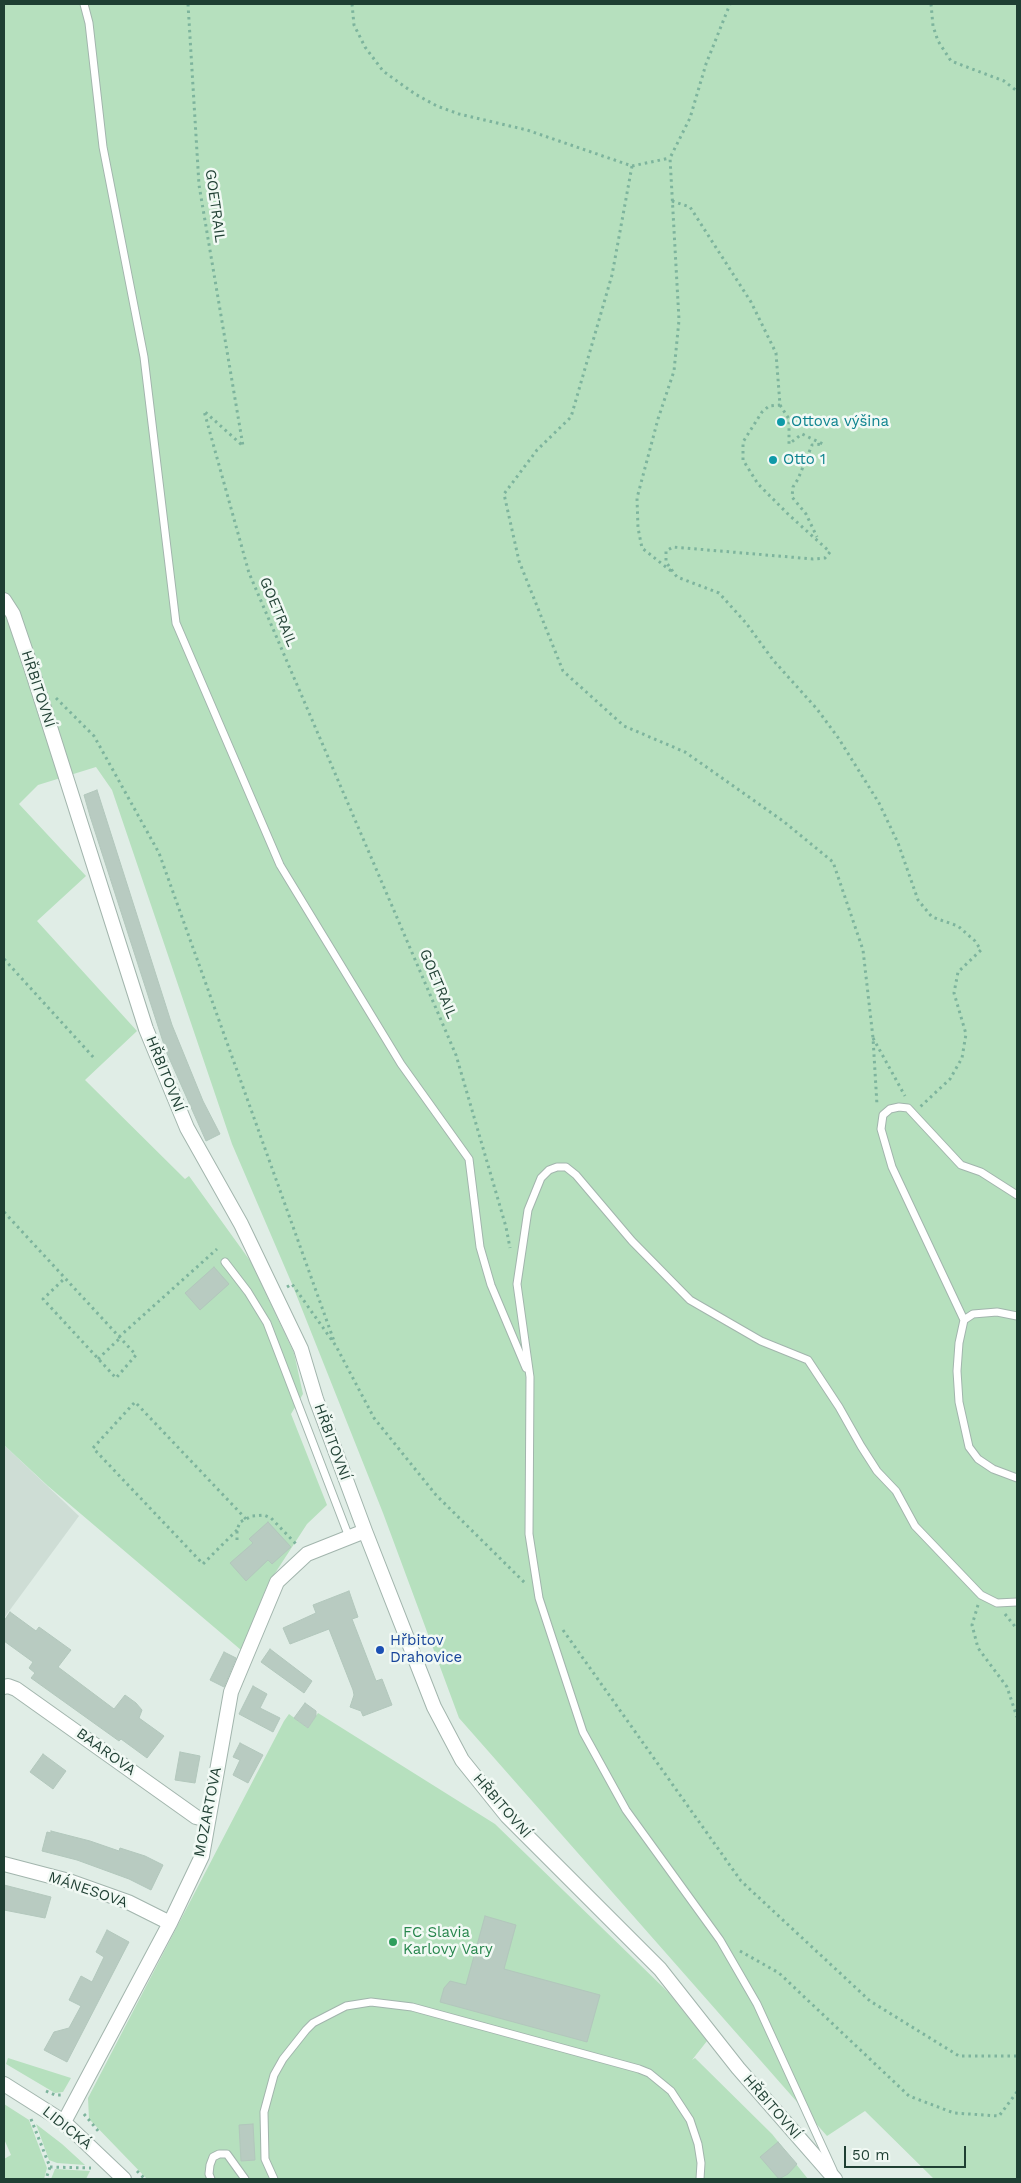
<!DOCTYPE html>
<html>
<head>
<meta charset="utf-8">
<style>
	body { margin:0 }
	#map { position:relative; width:1021px; height:2183px; overflow:hidden; background:#e0ede6; font-family:"Work Sans",sans-serif }
	canvas { display:block }
	.frame { position:absolute; inset:0; border:5px solid #1f3f33; pointer-events:none }
	.scale { position:absolute; left:844px; top:2146px; width:122px; height:22px; box-sizing:border-box; border:2px solid #1f3f33; border-top:0; padding-left:6px; font-size:15px; line-height:18px; white-space:nowrap; color:#1f3f33; -webkit-text-stroke:4px #f1f9f4; paint-order:stroke }
</style>
</head>
<body>
<div id="map">
<canvas width="1021" height="2183"></canvas>
<div class="frame"></div>
<div class="scale">50 m</div>
</div>
<script>
const c = document.querySelector('canvas').getContext('2d');
c.lineJoin = 'round';
function fillPath(path, color) {
  c.fillStyle = color;
  c.fill(path, 'evenodd');
}
function toPath(rows) {
  const path = new Path2D();
  for (const r of rows) {
    path.moveTo(r[0], r[1]);
    for (let i = 2; i < r.length; i += 2) path.lineTo(r[i], r[i + 1]);
  }
  return path;
}
function trace(path, color, width, dash) {
  c.strokeStyle = color;
  c.lineWidth = width;
  c.lineCap = dash ? 'butt' : 'round';
  c.setLineDash(dash || []);
  c.stroke(path);
}
function drawText(font, color, halo, rows, align = 'center') {
  c.font = font + ' "Work Sans",sans-serif';
  c.lineWidth = 5;
  c.setLineDash([]);
  c.textBaseline = 'middle';
  c.strokeStyle = halo;
  c.fillStyle = color;
  for (const [text, x, y, turn = 0] of rows) {
    c.save();
    c.translate(x, y);
    c.rotate((+turn || 0) * Math.PI / 180);
    c.textAlign = isNaN(turn) ? turn : align;
    if (halo) c.strokeText(text, 0, 0);
    c.fillText(text, 0, 0);
    c.restore();
  }
}
fillPath(toPath([
	[4,1445,79,1516,4,1618]
]), '#ceddd5');
fillPath(toPath([
	[4,4,1017,4,1017,2179,934,2179,865,2111,827,2136,459,1718,383,1513,292,1284,232,1144,112,790,96,767,38,785,19,804,86,876,37,921,137,1031,85,1080,185,1179,189,1176,251,1262,294,1353,303,1394,291,1414,327,1505,307,1524,268,1584,241,1650,48,1486,4,1445],
	[318,1713,495,1824,668,1992,707,2041,692,2060,695,2058,772,2134,808,2179,147,2179,89,2119,88,2098,284,1721,289,1714,308,1728],
	[8,2058,71,2078,63,2092,55,2093,6,2064],
	[4,2104,29,2120,47,2168,44,2179,4,2179,4,2159,11,2155,4,2139],
	[36,2124,62,2144,85,2165,57,2163,49,2160],
	[55,2169,90,2171,86,2179,51,2179]
]), '#b6e0be');
const building = toPath([
	[97,790,172,1025,203,1101,220,1134,206,1141,166,1051,90,816,84,795,97,790],
	[214,1267,229,1284,200,1310,185,1293,214,1267],
	[268,1522,291,1547,272,1564,268,1560,246,1581,230,1563,253,1543,249,1539,268,1522],
	[349,1591,358,1617,352,1619,376,1681,382,1679,392,1705,363,1716,361,1711,350,1707,354,1695,353,1690,329,1629,290,1644,283,1628,316,1613,313,1605,349,1591],
	[10,1612,36,1631,39,1627,71,1650,58,1667,114,1709,125,1695,136,1703,142,1710,139,1718,164,1736,147,1758,121,1739,119,1741,31,1678,35,1673,29,1668,33,1662,4,1641,4,1621,10,1612],
	[270,1649,312,1681,304,1693,261,1662,270,1649],
	[224,1652,236,1658,224,1687,210,1680,224,1652],
	[253,1686,267,1694,260,1708,280,1718,273,1732,239,1714,253,1686],
	[305,1703,316,1711,316,1716,308,1728,294,1718,305,1703],
	[240,1743,263,1755,248,1783,233,1775,240,1760,233,1757,240,1743],
	[180,1752,200,1756,195,1783,175,1780,180,1752],
	[43,1754,66,1771,53,1789,30,1772,43,1754],
	[51,1831,90,1841,119,1851,120,1848,145,1856,163,1865,151,1890,129,1879,77,1860,42,1851,47,1832,51,1833,51,1831],
	[4,1885,51,1897,45,1918,4,1910,4,1885],
	[485,1916,516,1925,504,1969,600,1995,587,2042,440,2002,444,1988,450,1981,466,1985,485,1916],
	[107,1930,129,1942,67,2062,44,2050,54,2032,69,2028,81,2006,69,2000,81,1976,92,1982,104,1957,96,1952,107,1930],
	[253,2124,255,2160,241,2161,239,2125,253,2124],
	[778,2142,797,2164,788,2174,779,2179,760,2157,778,2142]
]);
fillPath(building, '#b8cbc1');
trace(building, '#b2c7bc', 1);
const lane = toPath([
	[84,4,89,23,103,147,144,357,176,623,280,865,401,1064,469,1159,480,1247,491,1285,526,1368],
	[225,1262,248,1292,267,1323,349,1537],
	[1017,1316,997,1312,973,1314,964,1320,959,1343,957,1371,959,1402,969,1447,978,1459,993,1469,1017,1478],
	[964,1320,892,1167,881,1129,883,1115,890,1109,899,1107,908,1108,961,1165,981,1172,1017,1195],
	[833,2170,757,2004,720,1940,626,1810,583,1732,539,1598,529,1534,530,1377,517,1284,528,1210,541,1178,549,1170,557,1167,566,1167,576,1175,632,1241,690,1300,761,1341,808,1360,839,1407,861,1446,877,1471,896,1491,915,1526,981,1595,997,1603,1017,1602],
	[211,2179,209,2174,210,2165,213,2157,219,2154,227,2154,245,2179],
	[274,2179,265,2159,264,2112,274,2075,283,2059,306,2030,313,2023,346,2006,371,2002,412,2007,639,2069,649,2073,671,2091,690,2120,698,2144,701,2163,700,2179]
]);
const street = toPath([
	[4,600,13,614,30,664,146,1029,187,1128,241,1224,301,1349,316,1399,365,1531,434,1707,462,1760,507,1816,660,1969,738,2068,835,2179],
	[4,1687,8,1686,16,1689,196,1817,208,1820],
	[4,1864,69,1881,128,1902,170,1923],
	[4,2084,64,2122,124,2179],
	[64,2122,170,1923,202,1856,231,1692,277,1582,307,1554,365,1531]
]);
trace(lane, '#a2b5ad', 9);
trace(street, '#a2b5ad', 16);
trace(toPath([
	[188,4,199,185,243,446,204,411,249,573,456,1055,506,1227,510,1248],
	[352,4,354,25,365,47,383,71,415,94,437,106,459,114,527,130,632,166,670,158],
	[931,4,933,26,938,41,951,61,1004,81,1017,91],
	[632,166,612,275,571,417,537,450,504,494,519,561,563,671,624,726,685,752,783,821,833,862,863,950,873,1038,877,1105],
	[672,201,690,207,751,302,776,353,780,405,769,406,762,412,743,442,743,460,758,484,789,515,830,552,825,558,813,559,673,547,666,551,666,562,677,577,719,593,746,623,773,660,817,709,839,739,879,803,898,843,918,900,932,917,958,926,975,941,981,950,958,972,954,993,966,1034,962,1058,950,1079,920,1107],
	[780,405,789,419,789,444,802,434,823,444,812,445,798,479,793,487,792,497,806,514,817,537],
	[671,571,642,548,638,528,637,498,658,419,674,371,679,320,670,158,690,118,706,64,730,4],
	[56,698,94,736,159,853,334,1341],
	[4,959,95,1059],
	[873,1038,905,1096],
	[4,1212,136,1355,116,1378,43,1299,65,1278],
	[287,1287,292,1284,336,1346,374,1418,436,1495,525,1583],
	[119,1337,217,1249],
	[98,1359,120,1338],
	[237,1530,203,1564,93,1448,135,1402,246,1519],
	[237,1540,237,1530,240,1522,252,1516,264,1515,271,1518,297,1545],
	[978,1605,972,1625,978,1648,1007,1687,1017,1717],
	[1005,1614,1017,1629],
	[563,1630,741,1881,870,2001,959,2056,1017,2056],
	[740,1951,779,1973,909,2096,954,2113,999,2116,1017,2092],
	[46,2091,55,2095,63,2095],
	[84,2114,99,2132],
	[31,2119,50,2167,46,2179],
	[50,2167,91,2168],
	[137,2171,145,2179]
]), '#7db49d', 3, [2.5, 4]);
trace(lane, '#fff', 7);
trace(street, '#fff', 14);
for (const [x, y, r, color] of [
	[781,422,5,"#0f9aa8"],
	[773,460,5,"#0f9aa8"],
	[380,1650,5,"#1a4fb4"],
	[393,1942,5,"#2e9e5b"]
]) {
  const dot = new Path2D();
  dot.arc(x, y, r, 0, 2 * Math.PI);
  c.fillStyle = color;
  c.fill(dot);
  trace(dot, '#f1f9f4', 2);
}
drawText('15px', '#1f3f33', '#f1f9f4', [
	["GOETRAIL",215,206,82],
	["GOETRAIL",278,612,67],
	["HŘBITOVNÍ",38,689,72],
	["GOETRAIL",438,984,67],
	["HŘBITOVNÍ",165,1074,68],
	["HŘBITOVNÍ",332,1442,70],
	["BAAROVA",106,1752,36],
	["HŘBITOVNÍ",502,1806,49],
	["MOZARTOVA",208,1812,-79],
	["MÁNESOVA",88,1890,19],
	["HŘBITOVNÍ",772,2107,49],
	["LIDICKÁ",67,2128,39]
]);
drawText('15px', '#0d838f', '#f1f9f4', [
	["Ottova výšina",791,422],
	["Otto 1",783,460]
], 'left');
drawText('15px', '#164399', '#f1f9f4', [
	["Hřbitov",390,1641],
	["Drahovice",390,1658]
], 'left');
drawText('15px', '#27864d', '#f1f9f4', [
	["FC Slavia",403,1933],
	["Karlovy Vary",403,1950]
], 'left');
</script>
</body>
</html>
